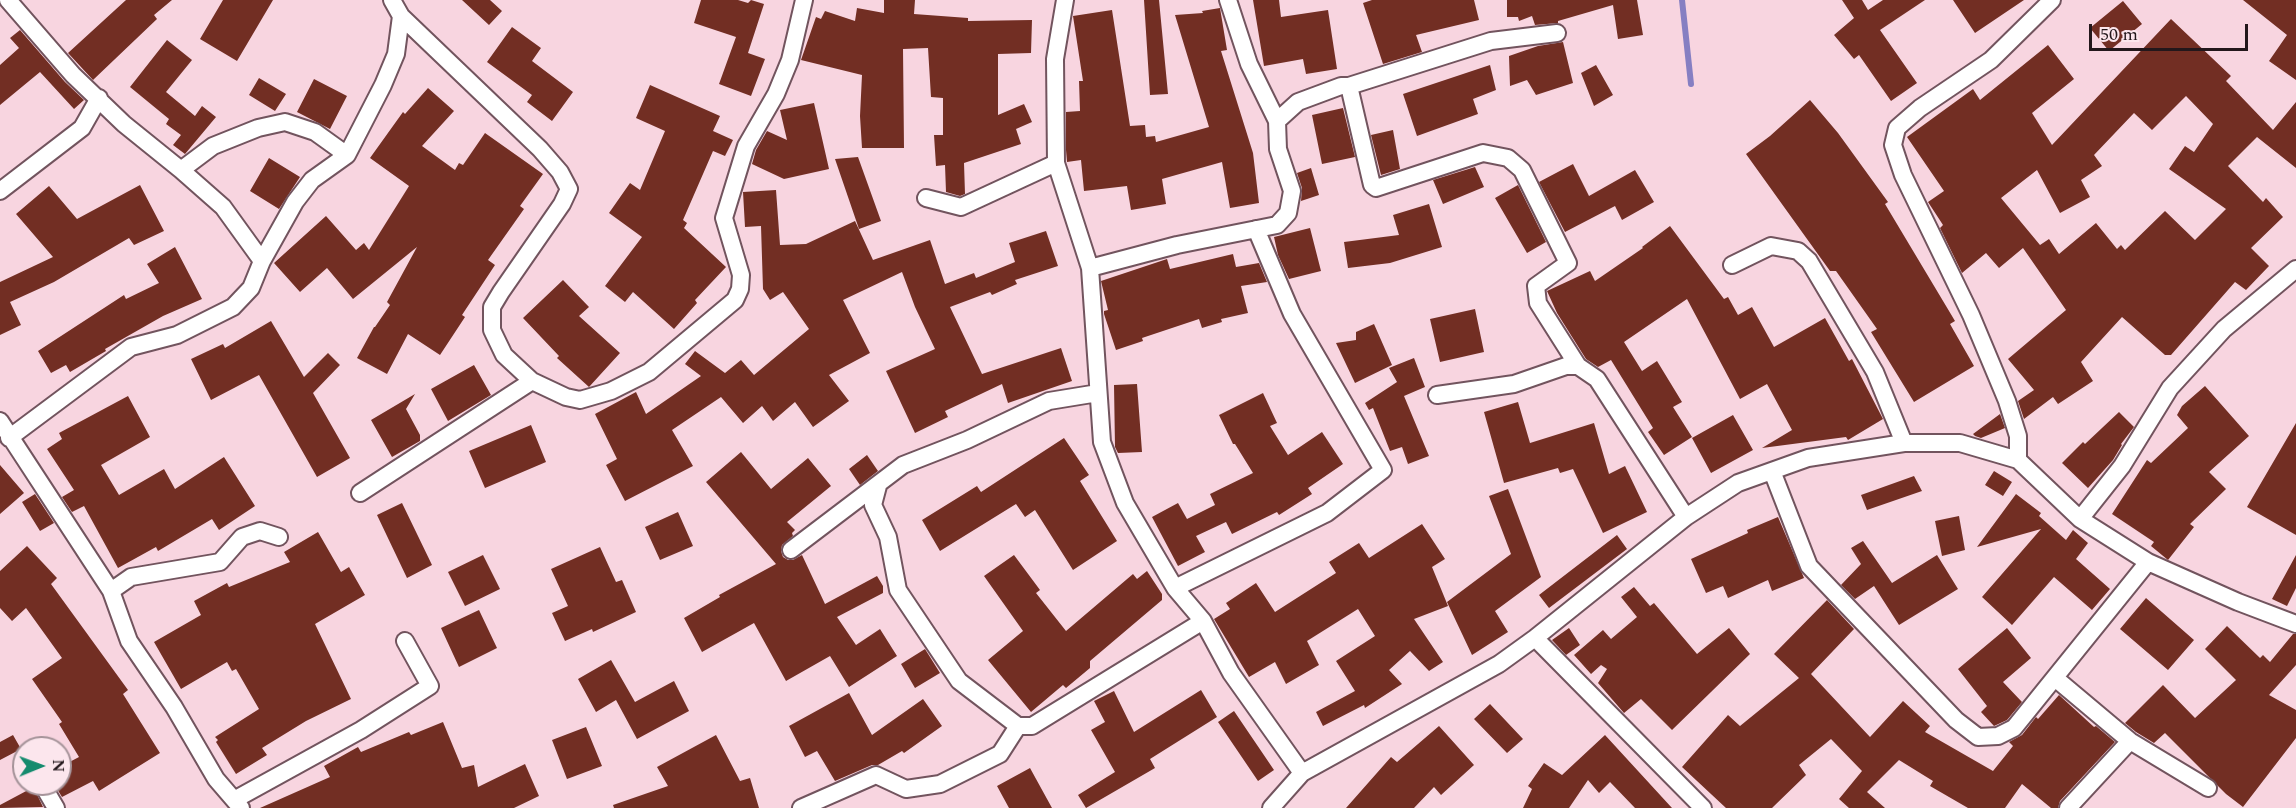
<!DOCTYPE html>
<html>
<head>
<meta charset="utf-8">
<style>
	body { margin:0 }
	#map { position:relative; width:2296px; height:808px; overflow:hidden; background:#f8d5e0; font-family:Spectral,serif }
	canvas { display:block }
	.north { position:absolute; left:12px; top:736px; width:60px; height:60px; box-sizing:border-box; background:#fce6ed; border:2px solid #a59399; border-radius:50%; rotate:89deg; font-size:16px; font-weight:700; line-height:24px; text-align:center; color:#23171b }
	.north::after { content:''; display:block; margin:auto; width:21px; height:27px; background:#158b6e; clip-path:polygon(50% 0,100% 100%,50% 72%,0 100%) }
	.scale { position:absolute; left:2089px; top:24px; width:159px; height:27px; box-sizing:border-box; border:3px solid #23171b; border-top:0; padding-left:8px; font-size:18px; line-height:21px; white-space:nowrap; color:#23171b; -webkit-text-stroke:4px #fce6ed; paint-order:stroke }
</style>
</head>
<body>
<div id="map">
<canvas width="2296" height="808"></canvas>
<div class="north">N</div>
<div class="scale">50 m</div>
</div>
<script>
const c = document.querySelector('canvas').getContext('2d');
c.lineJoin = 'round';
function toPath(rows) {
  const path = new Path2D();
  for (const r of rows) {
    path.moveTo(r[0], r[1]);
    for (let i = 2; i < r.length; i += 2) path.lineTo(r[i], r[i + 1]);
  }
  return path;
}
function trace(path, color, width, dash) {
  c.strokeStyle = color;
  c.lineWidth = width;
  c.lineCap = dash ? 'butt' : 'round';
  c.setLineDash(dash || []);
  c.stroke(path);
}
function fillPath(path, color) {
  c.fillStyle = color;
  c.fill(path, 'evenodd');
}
trace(toPath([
	[1682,0,1691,84]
]), '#867fc2', 6);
fillPath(toPath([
	[126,0,172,0,154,15,157,19,93,80,68,53],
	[223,0,273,0,237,61,200,39],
	[462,0,490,0,502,11,489,25],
	[701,0,738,0,748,3,751,0,764,4,748,53,765,59,751,96,719,84,736,37,694,23],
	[884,0,915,0,914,14,968,18,968,21,1032,20,1031,53,998,54,998,115,1024,104,1032,122,1016,129,1021,144,964,163,965,194,960,196,946,192,945,165,936,166,934,135,943,135,943,98,931,97,928,48,903,49,904,148,862,148,860,116,862,75,801,60,816,17,821,19,825,11,855,21,857,8,884,13],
	[1144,0,1159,0,1168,94,1150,95],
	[1253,0,1279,0,1281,17,1328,10,1337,69,1306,74,1303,59,1264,66],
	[1372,0,1474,0,1479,20,1416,35,1422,52,1383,64,1363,3],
	[1507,0,1637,0,1643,35,1618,39,1613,5,1558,21,1558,23,1535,25,1532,16,1519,21,1518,17,1507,17],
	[1842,0,1862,0,1868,10,1883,0,1925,0,1880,30,1917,83,1891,101,1859,55,1854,59,1834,35,1854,18],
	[1953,0,2024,0,1975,33],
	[2243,0,2296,0,2296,80,2269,61,2287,35],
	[2123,1,2142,24,2109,51,2090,28],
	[1220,8,1227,50,1221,51,1253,153,1259,203,1230,208,1222,162,1162,179,1166,204,1131,210,1127,186,1084,191,1081,160,1067,162,1066,150,1066,112,1080,111,1079,81,1083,81,1073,16,1112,10,1130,126,1145,125,1146,137,1155,136,1156,142,1209,127,1175,15,1203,13,1202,11],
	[2171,19,2231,76,2226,81,2273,130,2296,102,2296,168,2257,137,2228,166,2263,202,2266,198,2283,217,2251,248,2269,266,2246,290,2235,282,2171,355,2165,355,2122,317,2081,362,2093,381,2058,404,2053,397,2024,419,2018,401,2034,390,2008,359,2066,310,2023,248,1999,268,1986,253,1962,273,1940,228,1943,225,1928,202,1944,191,1907,137,1973,89,1980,100,2048,45,2074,79,2032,113,2052,145],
	[2186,96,2213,124,2194,152,2185,146,2169,169,2226,209,2195,240,2165,211,2125,250,2121,245,2117,249,2096,223,2059,254,2049,239,2040,245,2001,198,2037,170,2060,213,2090,197,2081,180,2102,166,2094,155,2134,113,2152,130],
	[512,27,541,48,532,61,573,92,552,121,527,102,532,95,487,62],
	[20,30,65,82,84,100,74,109,40,72,0,105,0,65,19,48,10,38],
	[167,40,192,60,166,92,195,116,202,106,216,117,185,154,173,145,181,135,166,124,169,119,130,87],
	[1563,42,1573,83,1536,95,1527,80,1510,86,1509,56,1538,46],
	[1490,65,1496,90,1473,99,1478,114,1417,136,1403,94],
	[1596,65,1613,95,1594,106,1581,73],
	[259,78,286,94,275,111,249,95],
	[314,79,347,96,330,129,297,112],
	[650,85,720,116,713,131,733,140,725,156,713,151,683,220,687,223,684,228,726,267,695,300,697,303,674,329,633,292,625,302,605,286,642,237,609,213,630,183,640,190,665,131,636,118],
	[428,88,454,111,422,146,455,170,459,163,463,165,485,133,543,174,520,206,524,209,488,260,495,265,462,315,465,317,440,355,408,334,387,374,357,358,374,327,375,327,390,305,387,302,417,247,353,299,327,268,300,292,274,263,326,216,356,250,364,243,369,250,409,186,370,158,403,112,405,114],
	[1810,100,1838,133,1888,202,1885,204,1955,321,1950,324,1974,366,1914,402,1871,332,1877,329,1836,271,1830,271,1746,154,1770,136],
	[814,103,829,169,784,179,752,164,756,150,767,131,787,140,780,110],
	[1343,108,1355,157,1322,164,1312,115],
	[1393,130,1400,169,1381,175,1371,135],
	[858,157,881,221,859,229,835,159],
	[269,158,300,177,279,209,250,191],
	[1573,164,1589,196,1635,170,1654,202,1622,220,1615,206,1565,232,1539,182],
	[1475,167,1484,187,1443,204,1433,180],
	[1311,168,1319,195,1301,201,1302,188,1297,173],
	[140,185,164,231,134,245,129,238,54,282,10,302,21,325,0,335,0,282,53,257,16,214,49,186,77,219],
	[1518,185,1546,242,1527,253,1495,198],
	[776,190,780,245,806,244,855,221,873,260,930,240,945,284,974,273,976,278,1015,262,1009,243,1046,231,1058,266,1015,280,1017,284,992,295,990,292,950,307,982,374,1061,348,1072,381,1008,403,1002,384,945,411,948,417,915,433,886,371,935,349,915,307,902,272,843,300,870,353,829,375,849,401,813,427,795,402,773,421,762,406,743,423,721,397,672,430,693,466,625,501,606,465,617,459,595,414,636,392,646,414,701,376,685,364,695,351,725,373,741,360,754,375,809,329,783,292,770,300,763,289,761,226,745,227,743,192],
	[1429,204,1442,247,1390,263,1348,268,1344,242,1399,235,1393,215],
	[1670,226,1724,299,1728,297,1738,315,1752,307,1774,347,1825,318,1849,361,1852,359,1883,419,1848,440,1846,437,1762,448,1792,430,1767,384,1740,399,1687,299,1624,342,1642,371,1657,361,1682,402,1673,407,1692,437,1664,455,1648,432,1653,428,1611,360,1598,367,1586,359,1557,313,1547,291,1590,271,1595,281,1643,248,1642,247],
	[1310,228,1321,271,1289,279,1278,255,1274,237],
	[175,247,202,299,163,316,105,349,106,351,70,372,66,365,51,373,38,351,124,295,126,299,159,283,147,264],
	[1233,254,1236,267,1259,263,1267,282,1241,286,1248,313,1221,319,1222,322,1202,328,1199,319,1142,338,1143,341,1116,350,1104,314,1104,311,1108,310,1101,281,1167,259,1170,269],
	[563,280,589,307,579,316,620,353,589,387,557,358,559,356,523,318],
	[1475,309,1484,352,1440,362,1430,319],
	[271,321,304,377,328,353,340,365,313,393,350,458,317,477,259,375,211,400,191,359,223,344,225,348],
	[1374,324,1392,365,1355,383,1336,343,1356,340,1356,332],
	[1414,358,1425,387,1404,396,1429,456,1408,464,1402,447,1390,451,1373,408,1369,410,1365,403,1397,382,1389,368],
	[474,365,491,395,448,421,431,389],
	[1137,384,1142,452,1118,453,1115,447,1114,385],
	[2205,386,2249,436,2209,472,2226,489,2190,524,2194,527,2168,560,2151,546,2154,542,2112,514,2147,460,2151,463,2188,428,2177,415,2182,406],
	[1263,393,1277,423,1270,426,1288,455,1322,432,1343,464,1308,488,1312,494,1279,515,1277,512,1232,534,1226,522,1196,536,1205,552,1178,566,1152,517,1178,503,1187,519,1215,505,1210,494,1253,473,1235,444,1233,444,1219,415],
	[415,394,406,409,420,435,420,441,392,457,371,420],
	[128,396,150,437,101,465,119,495,164,469,175,489,224,457,255,506,219,530,212,519,158,551,156,547,118,568,84,506,72,512,62,497,74,490,47,449,62,439,59,433],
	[1518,402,1530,443,1594,423,1609,474,1625,466,1647,512,1603,533,1573,469,1560,473,1558,468,1504,483,1484,412],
	[2119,412,2134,427,2121,444,2122,445,2113,460,2088,488,2062,463,2083,442,2085,444],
	[2000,414,2005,428,1981,438,1975,436,1973,434],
	[1733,415,1753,450,1711,473,1692,438],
	[2296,423,2296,535,2247,507],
	[531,425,546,462,485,488,469,451],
	[1064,438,1089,475,1080,481,1117,541,1073,570,1035,510,1025,517,1016,504,940,551,922,520,977,486,981,492],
	[741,452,771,489,808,458,831,486,787,522,795,530,792,533,793,536,782,545,781,551,783,557,788,560,793,560,802,555,825,604,877,576,883,586,883,593,837,617,856,645,880,629,897,656,849,687,830,656,786,681,754,623,702,652,684,618,720,597,719,595,776,564,706,482],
	[867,455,878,471,860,485,849,469],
	[0,465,24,493,0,514],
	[1994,471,2012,482,2003,496,1985,485],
	[1914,476,1922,491,1867,510,1861,495],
	[1508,489,1541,577,1495,611,1508,632,1472,655,1447,602,1511,554,1489,496],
	[35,494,54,523,40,531,22,502],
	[2016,494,2041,513,2039,516,2066,540,2073,530,2088,543,2076,559,2110,589,2092,610,2054,577,2012,625,1982,597,2041,529,1977,547],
	[402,503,432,565,407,578,377,515],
	[678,512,693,546,660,560,645,527],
	[1959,516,1965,550,1942,556,1935,521],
	[1778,517,1804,578,1772,591,1768,580,1728,598,1723,586,1706,593,1691,559,1748,533,1747,530],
	[1422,524,1445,559,1432,567,1448,606,1414,619,1443,662,1429,671,1410,651,1389,670,1402,684,1365,708,1364,705,1323,726,1316,712,1355,691,1336,661,1375,636,1358,609,1307,641,1319,665,1286,684,1275,662,1249,677,1214,619,1230,609,1226,603,1256,583,1275,612,1336,573,1329,562,1359,543,1369,558],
	[318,532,341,572,349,567,365,595,315,624,351,699,306,721,262,748,267,755,236,774,216,742,218,740,215,737,259,709,236,669,232,671,227,662,181,689,154,642,201,615,194,601,227,583,229,587,290,562,284,552],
	[1617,535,1627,549,1549,608,1539,595],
	[1863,541,1892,583,1937,555,1958,589,1899,625,1874,586,1855,599,1841,585,1861,564,1851,548],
	[27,546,57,578,51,584,128,690,123,694,160,753,99,791,93,781,62,797,54,784,60,784,60,767,79,757,59,724,62,722,32,679,62,658,26,608,12,621,0,608,0,571],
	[600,547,616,582,622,580,636,612,593,632,592,629,565,641,552,613,568,606,551,569],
	[483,555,500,589,465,606,448,572],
	[1014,555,1040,590,1036,593,1066,631,1133,574,1137,579,1147,571,1162,594,1162,600,1090,661,1090,668,1066,688,1063,685,1031,712,988,660,1023,631,984,576],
	[2296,555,2296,588,2287,606,2272,599],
	[1634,587,1650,606,1654,603,1697,654,1729,628,1750,654,1672,730,1641,699,1624,713,1598,683,1607,669,1601,665,1591,674,1574,655,1603,630,1611,639,1637,617,1621,597],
	[2146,598,2194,640,2168,670,2120,629],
	[1827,600,1854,629,1811,674,1870,737,1903,701,1930,726,1925,732,1993,771,2013,746,2009,742,2022,735,2036,717,2038,719,2059,695,2094,727,2096,726,2115,742,2060,801,2058,808,2051,808,2022,784,2005,808,1968,808,1930,786,1933,781,1899,760,1867,792,1885,808,1849,808,1839,799,1862,771,1831,739,1799,765,1806,775,1772,808,1726,808,1682,767,1728,715,1740,726,1799,678,1774,654],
	[479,610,497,648,459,667,441,628],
	[2227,626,2260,658,2263,655,2270,662,2293,634,2296,634,2296,665,2269,695,2296,710,2296,738,2243,807,2226,794,2165,733,2154,743,2136,732,2125,723,2163,685,2195,718,2236,680,2205,649],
	[1569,628,1580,645,1566,655,1552,640],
	[2007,628,2031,658,2003,682,2022,702,2007,720,1994,726,1981,712,1987,706,1958,669],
	[925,649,940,673,915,688,901,664],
	[611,660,635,702,674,681,689,711,637,739,616,700,596,712,578,679],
	[1201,690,1217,717,1150,759,1155,768,1086,808,1078,795,1115,772,1091,730,1105,722,1094,701,1114,691,1134,732],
	[849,693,872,735,923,699,942,726,904,753,902,751,878,765,872,765,835,781,817,751,805,757,789,726],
	[1490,704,1523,739,1507,753,1474,719],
	[1234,711,1274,770,1258,781,1218,722],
	[443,722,462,768,474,765,478,787,525,764,539,796,514,808,260,808,330,777,324,766,358,747,361,752,409,732,411,735],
	[1439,726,1474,765,1441,795,1434,787,1414,808,1346,808,1391,757,1397,762],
	[586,727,602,766,567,779,552,740],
	[13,735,21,749,0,760,0,742],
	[716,735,740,781,750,778,759,808,614,808,613,805,668,786,657,767],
	[1605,735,1672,808,1635,808,1610,782,1599,793,1588,780,1569,808,1523,808,1532,789,1528,786,1544,763,1562,775],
	[1030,768,1052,808,1009,808,997,786],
	[27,784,32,784,43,807,0,808,0,805,30,789]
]), '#722e23');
const minor = toPath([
	[8,0,73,75,124,124,181,170,213,146,258,128,285,122,315,132,347,155],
	[392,0,401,16,540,149,560,172,569,189,562,204,501,292,492,307,492,330,504,355,532,381,566,397,580,400,611,391,649,372,735,300,740,289,741,275,724,218,746,146,776,94,790,60,804,0],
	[1065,0,1055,59,1056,163,1090,268,1102,442,1125,503,1175,588,1203,621,1231,673,1302,773],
	[1349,86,1372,185,1376,188,1483,153,1508,158,1522,170,1568,263,1536,286,1538,303,1578,366,1597,379,1686,517],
	[1277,121,1298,102,1341,86,1349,86,1491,41,1557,33],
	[181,170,223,207,262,261],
	[0,191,82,128,99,98],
	[926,198,961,207,1056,163],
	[1732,265,1771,246,1798,251,1809,261,1875,372,1904,443],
	[1090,268,1177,245,1277,225,1288,213,1292,191,1278,149,1277,121,1249,64,1228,0],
	[1437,395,1514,384,1566,366,1578,366],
	[0,421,111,591,129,641,174,707,216,779,241,808],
	[9,438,131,347,177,335,233,307,251,288,262,261,295,202,312,180,347,155,383,85,396,54,401,16],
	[2018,460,2018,436,2007,401,1971,315,1903,175,1893,145,1897,128,1920,108,1991,60,2052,0],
	[1772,471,1809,566,1956,720,1978,737,1998,736,2014,728,2148,562],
	[878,486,873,505,888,537,898,590,959,681,1018,726],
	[360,493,532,381],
	[2080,519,2122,466,2170,388,2224,329,2296,269],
	[791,550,903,465,967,440,1049,401,1098,393],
	[1175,588,1327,513,1383,470,1292,314,1256,229],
	[111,591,131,577,220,562,242,537,260,531,279,537],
	[1535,638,1703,808],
	[2055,678,2130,741,2208,788],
	[42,784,56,808],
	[234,800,361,730,430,686,405,641],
	[801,808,876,775,906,789,940,784,1000,754,1018,726,1032,726,1203,621],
	[1271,808,1302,773,1499,664,1535,638,1686,517,1738,483,1808,458,1904,443,1960,443,2018,460,2080,519,2148,562,2238,602,2296,624],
	[2068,808,2130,741]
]);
trace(minor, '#72545e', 20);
trace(minor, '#fff', 16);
</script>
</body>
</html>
